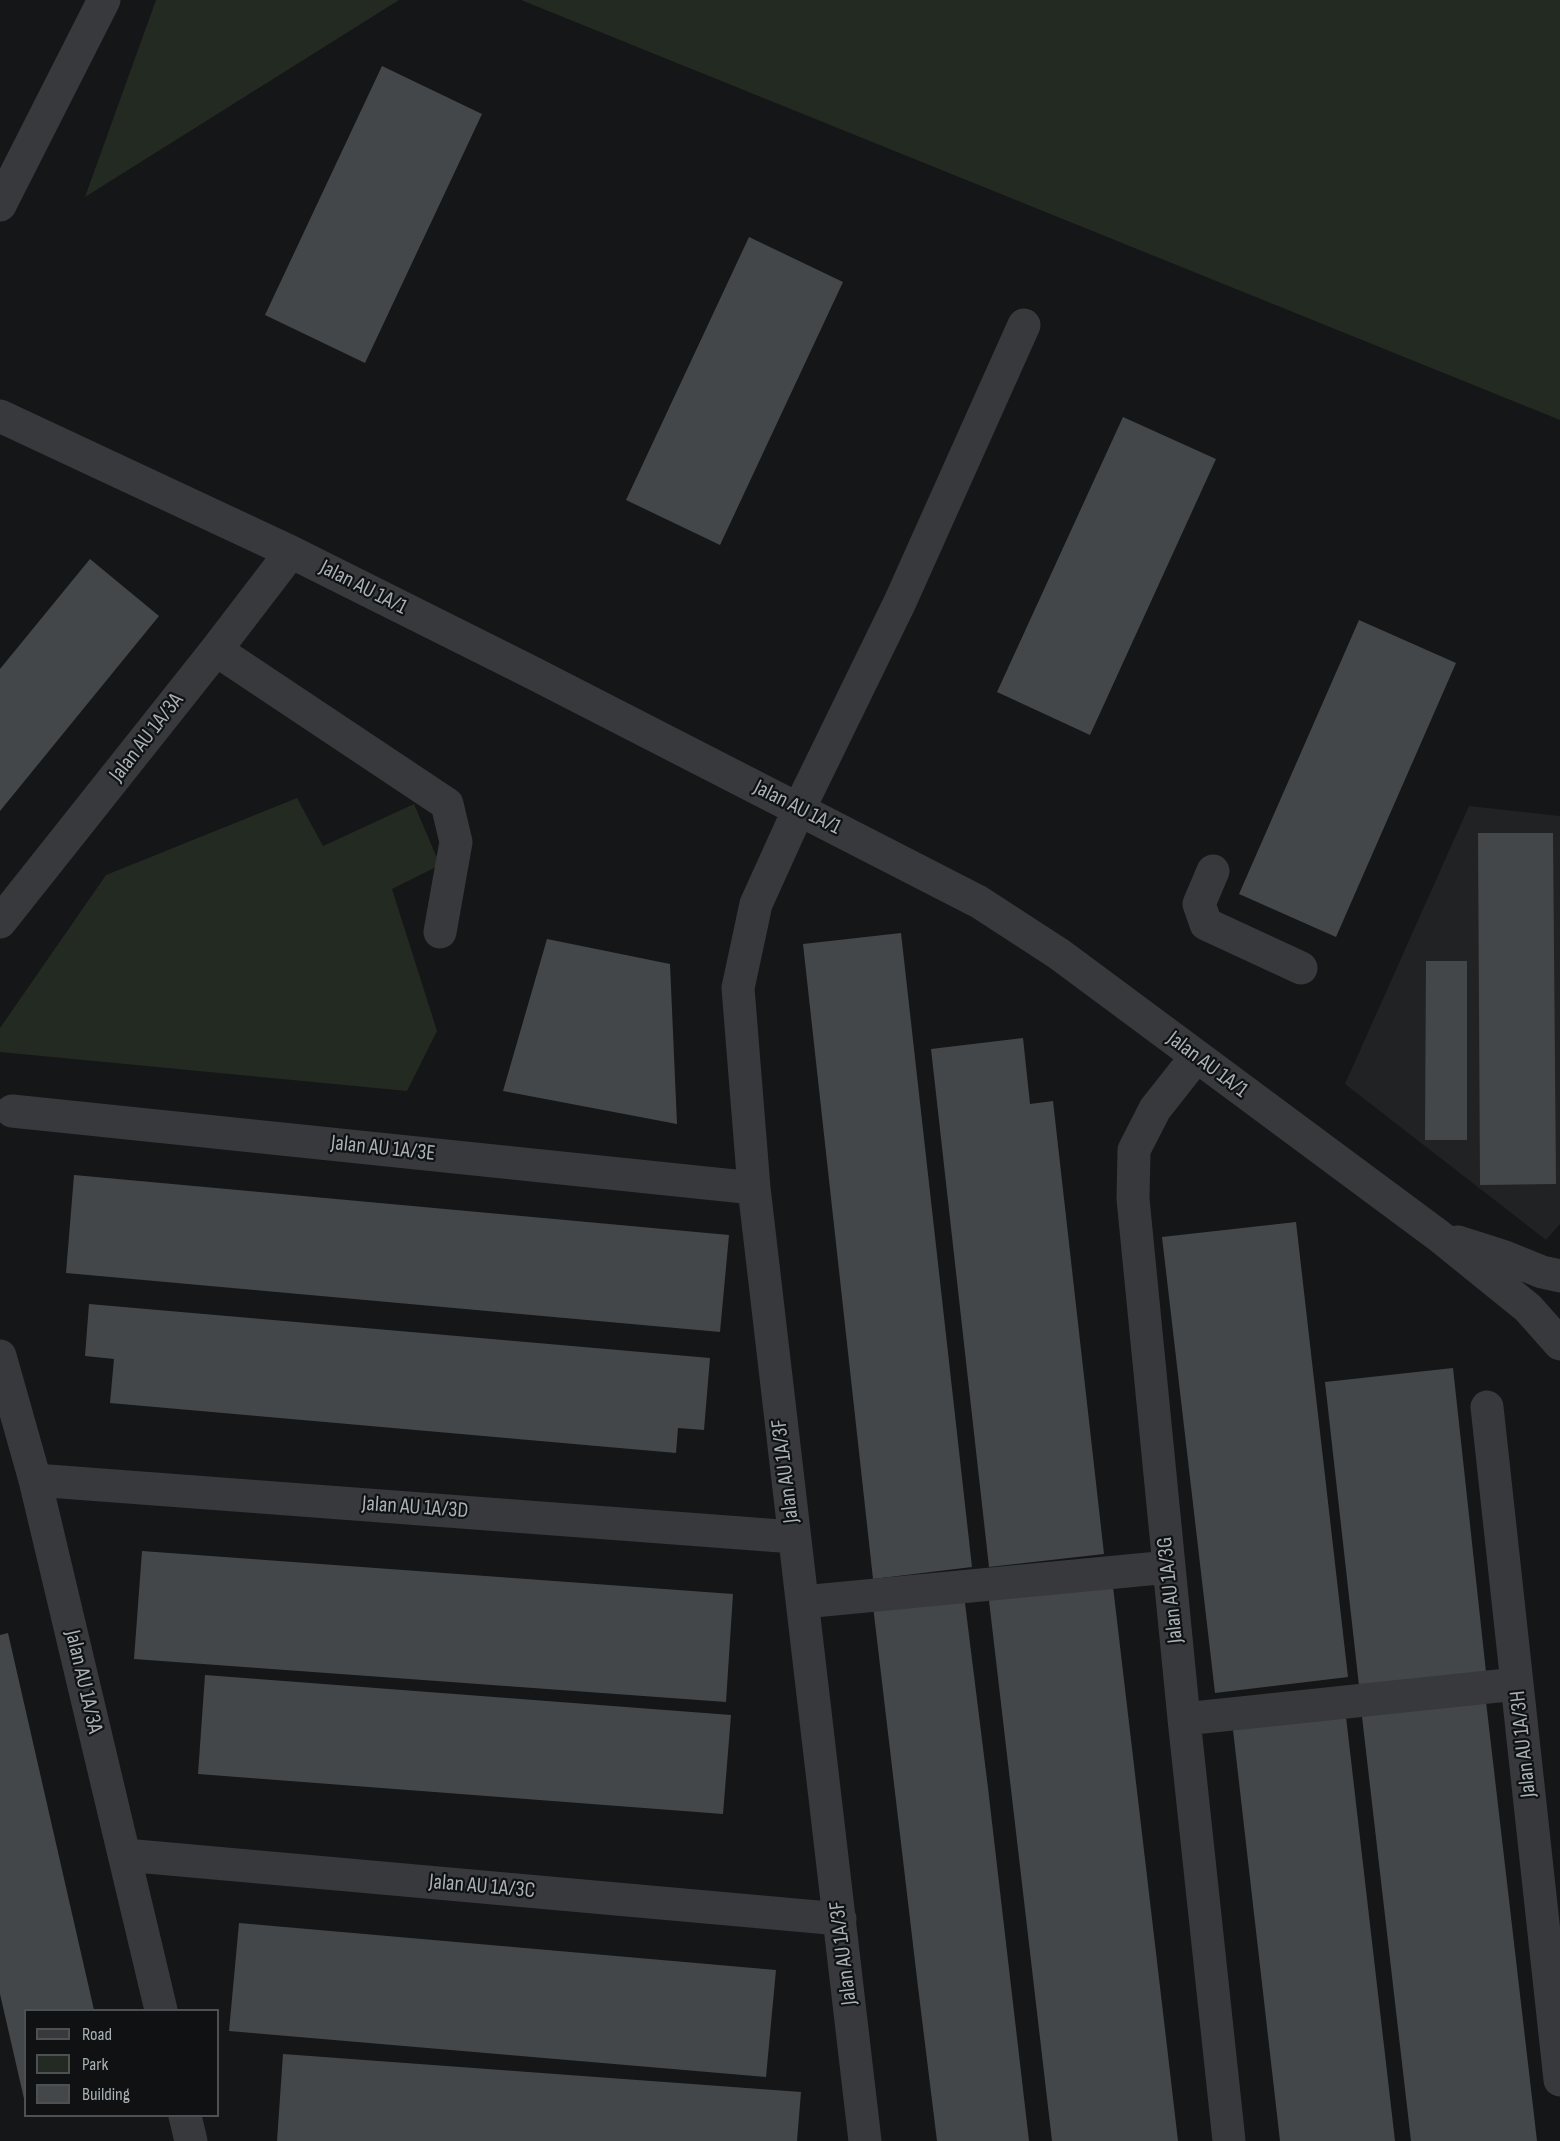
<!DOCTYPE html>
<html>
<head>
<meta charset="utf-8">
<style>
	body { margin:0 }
	#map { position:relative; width:1560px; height:2141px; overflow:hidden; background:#151617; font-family:"Sofia Sans Condensed",sans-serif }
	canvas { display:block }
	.legend { position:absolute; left:24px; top:2009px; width:195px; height:108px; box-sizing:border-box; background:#101112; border:2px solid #4d5154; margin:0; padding:8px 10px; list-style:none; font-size:18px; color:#a8b1b6 }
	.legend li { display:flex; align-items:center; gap:12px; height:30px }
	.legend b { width:30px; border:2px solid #4d5154 }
</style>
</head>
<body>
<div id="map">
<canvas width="1560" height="2141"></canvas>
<ul class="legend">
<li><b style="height:8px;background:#37393c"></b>Road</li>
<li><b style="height:16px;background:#232a22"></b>Park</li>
<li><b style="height:16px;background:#44474a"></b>Building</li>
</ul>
</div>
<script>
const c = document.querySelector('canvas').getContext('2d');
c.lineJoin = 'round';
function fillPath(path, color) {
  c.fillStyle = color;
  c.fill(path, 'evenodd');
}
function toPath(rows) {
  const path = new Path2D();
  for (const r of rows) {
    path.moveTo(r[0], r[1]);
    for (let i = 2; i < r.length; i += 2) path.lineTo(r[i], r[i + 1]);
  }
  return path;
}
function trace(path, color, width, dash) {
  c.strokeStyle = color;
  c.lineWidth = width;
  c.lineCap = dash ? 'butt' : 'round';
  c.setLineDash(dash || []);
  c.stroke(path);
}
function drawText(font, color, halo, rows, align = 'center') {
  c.font = font + ' "Sofia Sans Condensed",sans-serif';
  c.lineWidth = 4.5;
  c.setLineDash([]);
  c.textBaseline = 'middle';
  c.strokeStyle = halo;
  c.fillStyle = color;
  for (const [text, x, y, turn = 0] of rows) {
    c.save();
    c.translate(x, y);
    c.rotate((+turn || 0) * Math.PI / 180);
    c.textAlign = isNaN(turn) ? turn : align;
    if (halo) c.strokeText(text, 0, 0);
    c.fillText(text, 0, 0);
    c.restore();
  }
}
fillPath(toPath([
	[1469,806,1560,816,1560,1224,1546,1240,1345,1084]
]), '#212224');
fillPath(toPath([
	[156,0,399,0,85,197],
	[521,0,1560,0,1560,420],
	[297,798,323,846,414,804,440,865,392,889,437,1031,407,1091,0,1052,0,1028,106,875]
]), '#232a22');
fillPath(toPath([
	[382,66,482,114,365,363,265,315],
	[749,237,843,282,720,545,626,500],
	[1123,417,1216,459,1090,735,997,692],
	[90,559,159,616,0,811,0,669],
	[1359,620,1456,663,1336,937,1239,894],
	[1478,833,1553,833,1556,1184,1480,1185],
	[901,933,972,1567,873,1579,803,944],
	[547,939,670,964,677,1124,503,1091],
	[1426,961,1467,961,1467,1140,1425,1140],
	[1023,1038,1030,1104,1053,1101,1104,1554,989,1567,931,1049],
	[74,1175,729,1235,720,1332,66,1273],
	[1296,1222,1348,1677,1215,1693,1162,1237],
	[89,1304,710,1358,704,1430,678,1428,676,1453,110,1403,114,1359,85,1356],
	[1453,1368,1486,1672,1359,1686,1325,1382],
	[142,1551,733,1594,726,1702,134,1659],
	[1112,1578,1166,2038,1178,2141,1052,2141,988,1592],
	[964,1595,988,1788,1029,2141,937,2141,918,1987,873,1606],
	[8,1633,94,2010,26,2010,25,2103,0,1994,0,1635],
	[205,1675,731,1715,723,1814,198,1774],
	[1485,1693,1537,2141,1411,2141,1361,1708],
	[1345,1708,1395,2141,1280,2141,1232,1721],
	[239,1923,776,1970,766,2077,229,2031],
	[283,2054,801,2092,797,2141,277,2141]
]), '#44474a');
trace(toPath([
	[0,205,104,0],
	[0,416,291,552,529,671,979,902,1059,954,1439,1236,1528,1308,1560,1344],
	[216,650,447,804,456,842,440,932],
	[1213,871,1199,904,1206,924,1301,968],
	[0,922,216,650,291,552],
	[1196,1057,1155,1109,1134,1150,1133,1199,1184,1719,1229,2141],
	[12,1111,754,1188],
	[1458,1242,1505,1257,1542,1272,1560,1276],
	[0,1356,35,1480,161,2010],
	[1487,1407,1560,2080],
	[35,1480,794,1537],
	[803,1602,1169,1567],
	[1184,1719,1517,1684],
	[125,1855,840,1919],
	[185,2116,191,2141],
	[865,2141,754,1188,738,988,756,904,799,809,900,602,1024,325]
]), '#37393c', 33);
drawText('22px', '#a8b1b6', '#101112', [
	["Jalan AU 1A/1",363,588,27],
	["Jalan AU 1A/3A",147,738,-52],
	["Jalan AU 1A/1",797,808,27],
	["Jalan AU 1A/1",1207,1065,37],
	["Jalan AU 1A/3E",383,1149,6],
	["Jalan AU 1A/3F",786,1471,-97],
	["Jalan AU 1A/3D",415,1508,4],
	["Jalan AU 1A/3G",1171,1590,-96],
	["Jalan AU 1A/3A",83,1682,77],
	["Jalan AU 1A/3H",1524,1744,-96],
	["Jalan AU 1A/3C",482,1887,5],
	["Jalan AU 1A/3F",844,1953,-97]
]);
</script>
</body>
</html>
